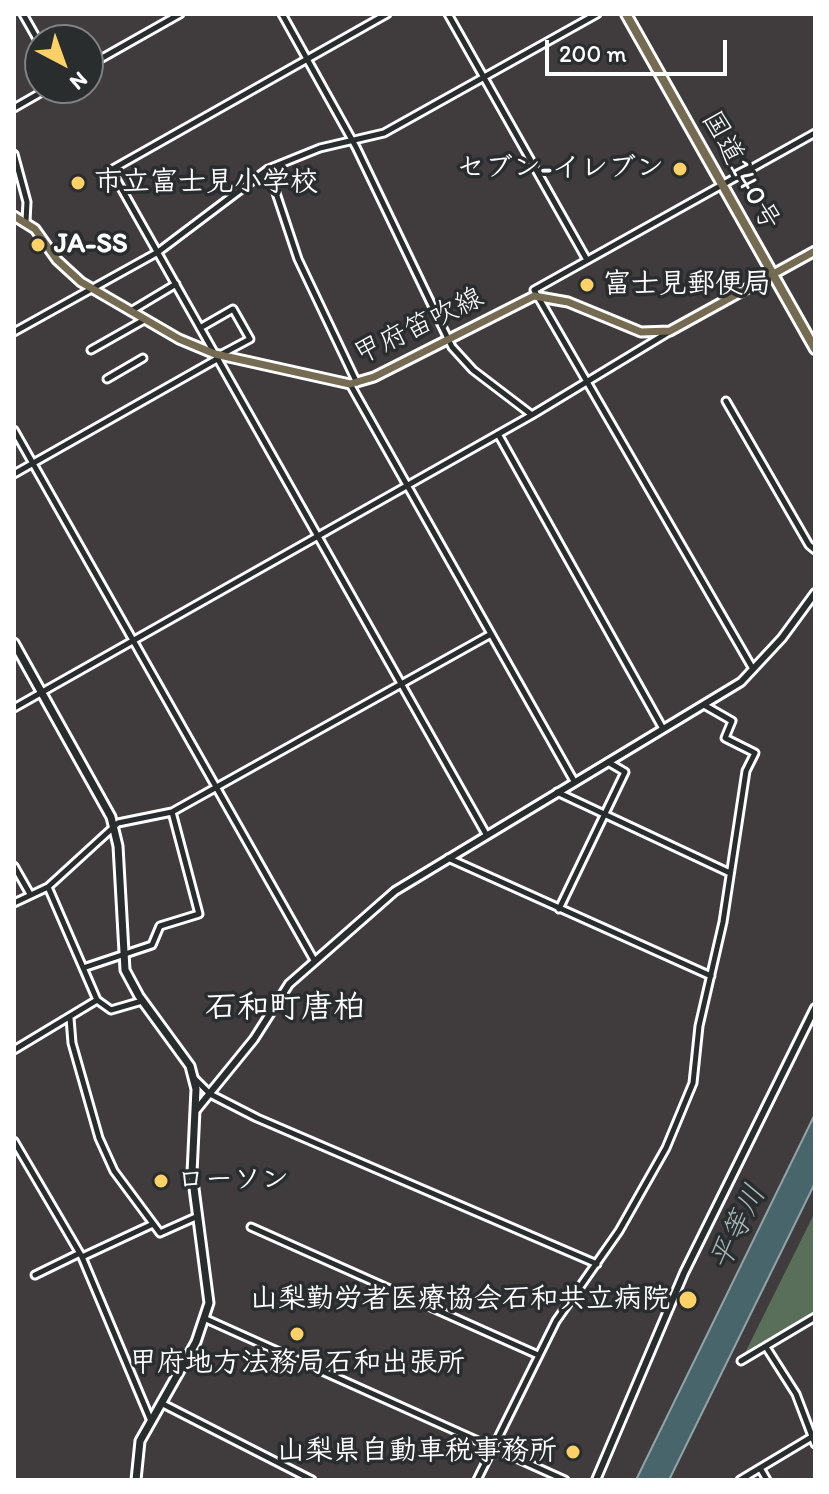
<!DOCTYPE html>
<html>
<head>
<meta charset="utf-8">
<style>
	body { margin:0 }
	#map { position:relative; width:829px; height:1494px; overflow:hidden; background:#403c3d; font-family:Itim,sans-serif }
	canvas { display:block }
	.frame { position:absolute; inset:0; border:16px solid #fff; pointer-events:none }
	.north { position:absolute; left:24px; top:24px; width:80px; height:80px; box-sizing:border-box; background:#2a2d2e; border:2px solid #7f8182; border-radius:50%; rotate:139deg; font-size:22px; font-weight:700; line-height:32px; text-align:center; color:#fff }
	.north::after { content:''; display:block; margin:auto; width:28px; height:36px; background:#ffd166; clip-path:polygon(50% 0,100% 100%,50% 72%,0 100%) }
	.scale { position:absolute; left:545px; top:40px; width:182px; height:36px; box-sizing:border-box; border:4px solid #fff; border-top:0; padding-left:10px; font-size:24px; line-height:28px; white-space:nowrap; color:#fff; -webkit-text-stroke:6px #2a2d2e; paint-order:stroke }
</style>
</head>
<body>
<div id="map">
<canvas width="829" height="1494"></canvas>
<div class="frame"></div>
<div class="north">N</div>
<div class="scale">200 m</div>
</div>
<script>
const c = document.querySelector('canvas').getContext('2d');
c.lineJoin = 'round';
function fillPath(path, color) {
  c.fillStyle = color;
  c.fill(path, 'evenodd');
}
function toPath(rows) {
  const path = new Path2D();
  for (const r of rows) {
    path.moveTo(r[0], r[1]);
    for (let i = 2; i < r.length; i += 2) path.lineTo(r[i], r[i + 1]);
  }
  return path;
}
function trace(path, color, width, dash) {
  c.strokeStyle = color;
  c.lineWidth = width;
  c.lineCap = dash ? 'butt' : 'round';
  c.setLineDash(dash || []);
  c.stroke(path);
}
function drawText(font, color, halo, rows, align = 'center') {
  c.font = font + ' Itim,"Klee One",sans-serif';
  c.lineWidth = 7;
  c.setLineDash([]);
  c.textBaseline = 'middle';
  c.strokeStyle = halo;
  c.fillStyle = color;
  for (const [text, x, y, turn = 0] of rows) {
    c.save();
    c.translate(x, y);
    c.rotate((+turn || 0) * Math.PI / 180);
    c.textAlign = isNaN(turn) ? turn : align;
    if (halo) c.strokeText(text, 0, 0);
    c.fillText(text, 0, 0);
    c.restore();
  }
}
fillPath(toPath([
	[815,1212,815,1326,811,1320,741,1361]
]), '#596f5a');
const water = toPath([
	[815,1114,815,1183,669,1480,636,1480,815,1114]
]);
fillPath(water, '#47656b');
trace(water, '#91a3a6', 2);
const minor = toPath([
	[23,14,40,44],
	[282,14,356,147,452,347,473,370,532,415],
	[387,14,111,170,486,834],
	[448,14,587,260],
	[88,66,180,14],
	[14,108,49,88],
	[14,154,27,202,26,221],
	[268,169,298,259,357,383],
	[131,311,176,284],
	[200,328,233,309,250,339,220,355],
	[14,332,158,252,268,169,320,148,384,133,597,14],
	[91,350,144,320],
	[107,379,143,358],
	[350,384,574,781],
	[726,401,809,545,815,550],
	[14,430,314,960],
	[498,434,662,727],
	[14,474,217,359],
	[753,669,534,290,815,133],
	[14,708,532,415,669,332],
	[557,792,730,873],
	[448,858,711,976],
	[14,866,30,894],
	[48,887,97,1000,111,1010,142,1001],
	[14,903,48,887,118,823,172,812,491,634],
	[559,909,625,772,608,762],
	[83,968,152,945,160,926,199,914,172,812],
	[70,1018,72,1043,99,1138,114,1171,160,1233,198,1216],
	[14,1050,97,1000],
	[194,1078,210,1094,257,1118,597,1264],
	[14,1141,82,1257,151,1421],
	[251,1227,538,1355],
	[82,1257,153,1224],
	[35,1275,78,1254],
	[206,1319,565,1480],
	[766,1347,796,1394,815,1444],
	[741,1361,815,1317],
	[161,1403,312,1480],
	[760,1468,767,1480],
	[477,1480,556,1321,619,1231,666,1148,693,1083,699,1026,723,922,746,771,755,753,725,738,732,721,704,705],
	[740,1480,815,1435]
]);
const tertiary = toPath([
	[197,1109,254,1039,289,984,395,891,741,682,782,638,815,593],
	[596,1480,684,1273,815,1008]
]);
const secondary = toPath([
	[14,643,111,817,118,846,125,970,139,996,190,1066,196,1089,192,1173,209,1303,196,1342,140,1441,136,1480]
]);
const primary = toPath([
	[14,216,35,229,57,260,81,282,179,339,215,354,350,384,374,377,534,296,568,302,641,332,670,331,815,251]
]);
const trunk = toPath([
	[626,14,815,349]
]);
trace(minor, '#fff', 11);
trace(tertiary, '#fff', 12);
trace(secondary, '#fff', 13);
trace(primary, '#fff', 13);
trace(trunk, '#fff', 14);
trace(minor, '#2a2d2e', 5);
trace(tertiary, '#2a2d2e', 6);
trace(secondary, '#2a2d2e', 7);
trace(primary, '#746b52', 7);
trace(trunk, '#746b52', 8);
for (const [x, y, r, color] of [
	[680,169,8,"#ffd166"],
	[78,183,8,"#ffd166"],
	[38,245,8,"#ffd166"],
	[587,285,8,"#ffd166"],
	[161,1181,8,"#ffd166"],
	[688,1300,10,"#ffd166"],
	[297,1334,8,"#ffd166"],
	[573,1452,8,"#ffd166"]
]) {
  const dot = new Path2D();
  dot.arc(x, y, r, 0, 2 * Math.PI);
  c.fillStyle = color;
  c.fill(dot);
  trace(dot, '#2a2d2e', 3);
}
drawText('bold 28px', '#fff', '#2a2d2e', [
	["セブン-イレブン",664,169,"right"],
	["市立富士見小学校",94,183],
	["JA-SS",54,245],
	["富士見郵便局",603,285],
	["ローソン",177,1181],
	["山梨勤労者医療協会石和共立病院",670,1300,"right"],
	["甲府地方法務局石和出張所",297,1364,"center"],
	["山梨県自動車税事務所",557,1452,"right"]
], 'left');
drawText('28px', '#fff', '#2a2d2e', [
	["国道140号",740,171,61],
	["甲府笛吹線",419,327,-26]
]);
drawText('italic 30px', '#acbabc', '#2a2d2e', [
	["平等川",739,1228,-64]
]);
drawText('bold 32px', '#fff', '#2a2d2e', [
	["石和町唐柏",285,1009]
]);
</script>
</body>
</html>
